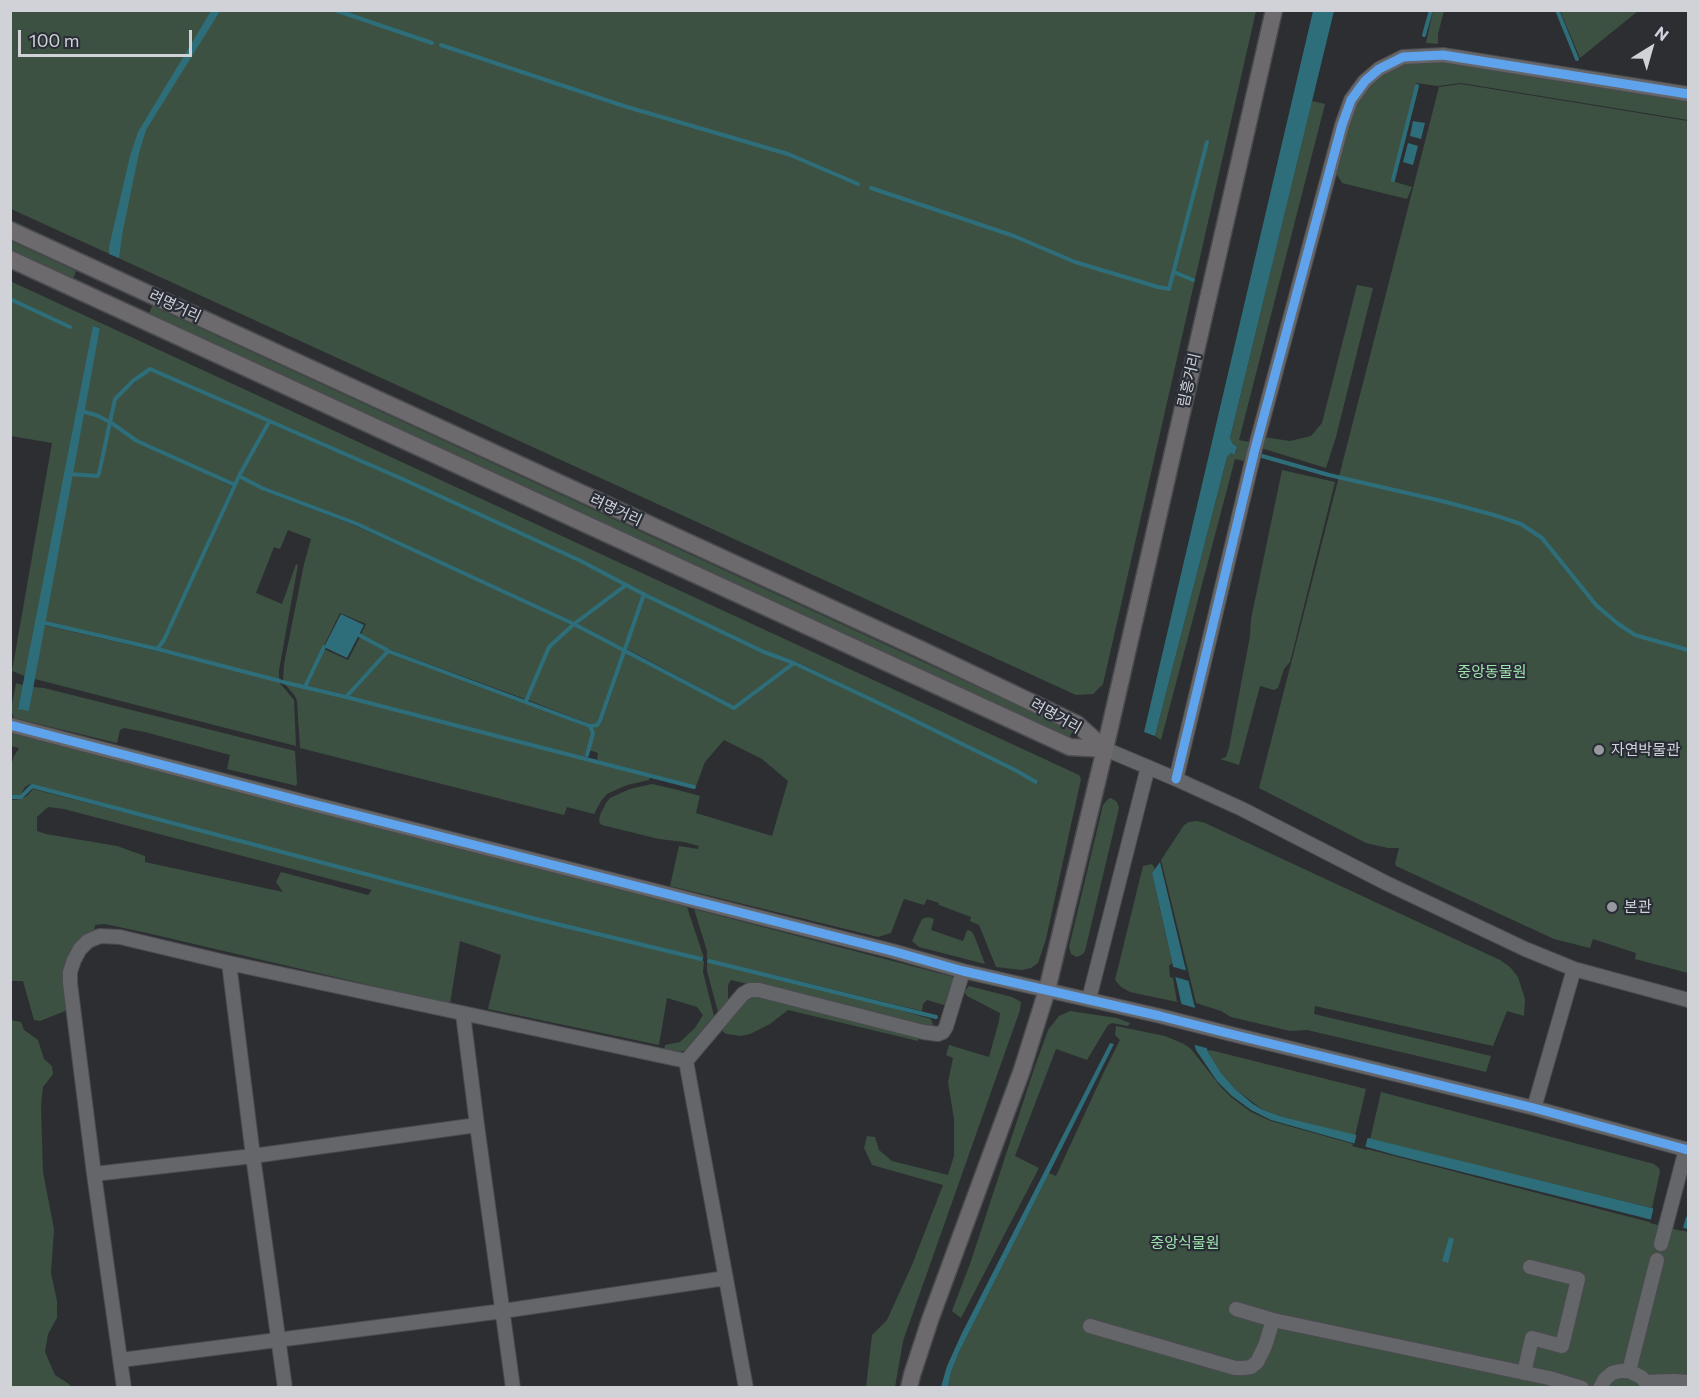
<!DOCTYPE html>
<html>
<head>
<meta charset="utf-8">
<style>
	body { margin:0 }
	#map { position:relative; width:1699px; height:1398px; overflow:hidden; background:#2c2e32; font-family:Commissioner,sans-serif }
	canvas { display:block }
	.frame { position:absolute; inset:0; border:12px solid #d0d2d8; pointer-events:none }
	.north { position:absolute; left:1621px; top:18px; width:60px; height:60px; -webkit-text-stroke:4px #292d35; paint-order:stroke; rotate:37deg; font-size:16px; font-weight:700; line-height:24px; text-align:center; color:#d0d2d8 }
	.north::after { content:''; display:block; margin:auto; width:21px; height:27px; background:#d0d2d8; clip-path:polygon(50% 0,100% 100%,50% 72%,0 100%) }
	.scale { position:absolute; left:18px; top:30px; width:174px; height:27px; box-sizing:border-box; border:3px solid #d0d2d8; border-top:0; padding-left:8px; font-size:18px; line-height:21px; white-space:nowrap; color:#d0d2d8; -webkit-text-stroke:4px #292d35; paint-order:stroke }
</style>
</head>
<body>
<div id="map">
<canvas width="1699" height="1398"></canvas>
<div class="frame"></div>
<div class="north">N</div>
<div class="scale">100 m</div>
</div>
<script>
const c = document.querySelector('canvas').getContext('2d');
c.lineJoin = 'round';
function fillPath(path, color) {
  c.fillStyle = color;
  c.fill(path, 'evenodd');
}
function toPath(rows) {
  const path = new Path2D();
  for (const r of rows) {
    path.moveTo(r[0], r[1]);
    for (let i = 2; i < r.length; i += 2) path.lineTo(r[i], r[i + 1]);
  }
  return path;
}
function trace(path, color, width, dash) {
  c.strokeStyle = color;
  c.lineWidth = width;
  c.lineCap = dash ? 'butt' : 'round';
  c.setLineDash(dash || []);
  c.stroke(path);
}
function drawText(font, color, halo, rows, align = 'center') {
  c.font = font + ' Commissioner,"Noto Sans KR",sans-serif';
  c.lineWidth = 4.5;
  c.setLineDash([]);
  c.textBaseline = 'middle';
  c.strokeStyle = halo;
  c.fillStyle = color;
  for (const [text, x, y, turn = 0] of rows) {
    c.save();
    c.translate(x, y);
    c.rotate((+turn || 0) * Math.PI / 180);
    c.textAlign = isNaN(turn) ? turn : align;
    if (halo) c.strokeText(text, 0, 0);
    c.fillText(text, 0, 0);
    c.restore();
  }
}
fillPath(toPath([
	[11,11,1256,11,1103,684,1093,694,1076,695,11,209],
	[1433,11,1444,11,1438,34,1438,44,1426,43],
	[1560,11,1638,11,1580,58],
	[1445,60,1688,99,1688,120,1461,83,1438,86,1416,83,1392,181,1412,187,1407,199,1342,183,1336,173,1348,126,1356,102,1366,84,1400,63],
	[1461,84,1688,121,1688,973,1635,959,1636,953,1593,939,1590,948,1554,939,1396,866,1395,864,1399,848,1388,848,1366,843,1259,788,1439,87],
	[1312,101,1325,104,1239,440,1249,442,1244,461,1235,459,1161,740,1155,736,1227,457,1231,453,1236,453,1237,447,1233,444,1230,438],
	[11,241,76,271,73,279,11,250],
	[10,281,1079,775,1081,779,1046,939,1038,963,1031,968,1022,970,996,967,979,925,970,921,971,917,939,905,939,903,927,899,924,905,904,899,891,933,878,937,670,886,679,846,698,849,699,846,684,842,659,839,602,825,599,822,600,815,606,803,610,798,630,789,652,784,678,790,700,796,696,813,772,836,788,781,762,759,724,740,705,762,696,786,597,760,598,753,589,750,594,733,592,727,598,726,602,722,626,651,734,709,794,664,885,707,1014,771,1037,784,1039,782,886,705,795,661,765,651,648,595,582,560,407,480,150,368,133,380,114,398,109,421,96,414,84,410,100,328,94,326,25,676,12,671,52,443,11,436],
	[1357,285,1373,288,1336,437,1326,468,1261,448,1263,437,1290,441,1311,436,1322,423],
	[152,306,1073,731,1069,738,149,314],
	[149,370,268,422,234,484,138,440,111,422,116,399],
	[84,413,95,416,109,422,98,473,97,475,72,473],
	[270,423,406,482,581,562,624,585,574,622,357,523,262,486,240,475],
	[110,424,137,441,232,486,164,639,156,648,45,621,71,476,78,475,97,477,101,475],
	[1282,470,1335,482,1290,662,1284,669,1278,688,1274,690,1260,686,1239,765,1220,759,1226,757,1229,748,1250,636,1251,619],
	[239,477,261,489,356,526,572,624,549,646,525,699,388,649,361,634,366,624,340,613,304,686,283,681,284,664,304,564,311,539,288,530,280,549,274,547,256,593,282,604,296,564,298,565,279,670,279,680,158,649,165,641],
	[626,586,642,595,624,648,576,623],
	[644,596,764,653,792,663,734,706,627,649],
	[44,625,156,651,279,682,294,700,296,746,35,679],
	[574,625,623,651,599,720,596,723,590,724,528,700,550,648],
	[360,637,386,651,346,695,307,686,324,649,348,660],
	[388,652,589,727,592,733,585,757,348,696],
	[16,683,23,685,18,708,29,711,33,687,44,688,295,751,297,783,296,786,293,785,227,769,230,755,145,732,124,728,120,730,117,743,14,718,11,710],
	[284,683,596,762,650,777,649,780,627,785,607,794,601,801,594,814,567,807,564,815,300,748,297,701,295,696],
	[11,730,197,781,687,907,704,958,545,920,704,961,703,972,714,1016,684,1051,673,1053,664,1050,665,1045,680,1042,695,1028,703,1015,697,1007,667,998,659,1045,488,1009,501,955,460,941,450,1004,147,933,105,924,95,925,94,934,69,957,68,1010,40,1021,34,1020,23,981,10,981,11,800,21,799,27,796,33,789,506,910,30,784,25,787,20,796,11,795,11,766,14,756,19,748,11,746],
	[48,807,64,809,372,890,368,895,281,872,276,882,283,892,145,862,145,856,117,846,46,834,37,831,37,817],
	[1111,798,1117,802,1119,808,1085,951,1083,954,1077,957,1071,954,1069,947,1103,805,1108,799],
	[1197,821,1205,823,1500,960,1510,967,1518,977,1525,999,1524,1016,1507,1011,1493,1046,1315,1006,1314,1014,1491,1056,1486,1072,1307,1030,1290,1031,1231,1017,1221,1011,1196,1003,1161,860,1184,825,1189,822],
	[1152,864,1155,869,1152,873,1172,963,1169,966,1170,977,1173,978,1177,1002,1130,992,1121,987,1115,980,1143,866],
	[694,909,950,976,953,977,954,982,949,1004,944,1005,927,1000,923,1004,922,1011,707,959,707,951],
	[928,917,934,919,931,930,963,941,967,930,971,931,974,935,985,964,919,947,912,941,922,919],
	[707,962,875,1003,931,1019,933,1025,925,1027,731,980,728,985,728,1000,725,1009,721,1012,718,1012,707,971],
	[969,986,1012,997,1021,1002,1020,1010,903,1341,895,1387,866,1387,872,1335,887,1320,912,1265,943,1185,872,1165,864,1148,867,1136,875,1137,879,1150,892,1161,948,1175,954,1156,954,1119,948,1082,953,1058,946,1055,949,1045,989,1057,999,1021,1000,1013,967,996,964,992],
	[764,997,919,1035,918,1041,788,1010,770,1024,750,1034,741,1036,727,1034,723,1032,722,1027,741,1003,752,998],
	[1070,1011,1117,1018,1130,1023,1128,1026,1112,1023,1108,1025,1087,1060,1056,1049,1015,1156,1039,1168,961,1318,952,1311,971,1261,1034,1069,1048,1030,1059,1016],
	[11,1020,21,1022,24,1030,38,1040,44,1059,52,1066,53,1074,43,1087,41,1106,43,1172,54,1229,51,1273,57,1301,57,1318,48,1334,45,1352,55,1375,69,1384,71,1387,11,1387],
	[1116,1026,1165,1036,1184,1044,1191,1049,1220,1086,1232,1098,1251,1112,1271,1121,1353,1144,1352,1146,1367,1150,1367,1149,1688,1232,1688,1387,948,1388,951,1372,959,1352,1049,1173,1056,1176,1104,1072,1120,1040,1115,1035],
	[1210,1050,1366,1089,1355,1136,1283,1117,1263,1110,1235,1089,1221,1073,1208,1052,1208,1051],
	[1381,1092,1654,1164,1659,1168,1660,1172,1652,1208,1370,1140]
]), '#3c5141');
fillPath(toPath([
	[211,11,220,11,146,130,139,153,123,230,119,258,109,254,109,247,130,156,138,132],
	[1313,11,1334,11,1230,438,1233,444,1237,447,1235,454,1231,453,1227,457,1155,736,1144,732],
	[1413,121,1425,123,1421,139,1410,136],
	[1408,143,1418,146,1413,165,1403,162],
	[93,326,100,328,29,711,18,709],
	[341,614,364,625,347,658,324,647],
	[1160,862,1194,1004,1208,1052,1221,1073,1235,1089,1253,1104,1263,1110,1283,1117,1688,1217,1688,1229,1395,1155,1271,1120,1251,1110,1232,1096,1217,1081,1196,1050,1181,1002,1152,873],
	[1110,1043,1114,1044,959,1352,951,1372,948,1387,941,1387,947,1366,962,1333],
	[1449,1237,1454,1239,1448,1263,1442,1261]
]), '#2e6e7a');
fillPath(toPath([
	[1170,966,1188,971,1189,981,1172,976],
	[1178,1003,1199,1009,1210,1049,1191,1044],
	[1357,1133,1368,1136,1365,1148,1354,1145],
	[1654,1206,1687,1214,1682,1231,1650,1223]
]), '#2c2e32');
trace(toPath([
	[335,10,432,43],
	[1557,10,1577,59],
	[1424,35,1431,10],
	[441,45,624,106,788,154,858,184],
	[1393,180,1417,86],
	[871,188,1014,236,1075,262,1158,287,1169,289,1207,142],
	[1174,272,1193,280],
	[10,299,70,327],
	[81,411,96,415,110,422,115,399,133,381,150,369,407,481,581,561,647,596,764,652,794,663,885,706,1015,770,1036,782],
	[1262,456,1329,475,1442,501,1494,515,1521,524,1542,538,1596,605,1617,623,1635,635,1688,650],
	[69,474,97,476,99,474,110,422,137,441,235,485],
	[239,476,262,488,357,524,574,624,734,708,794,663],
	[41,622,157,649,280,681],
	[359,635,387,650],
	[157,649,164,640,239,476,269,422],
	[283,682,346,697,694,787],
	[305,687,324,647],
	[346,697,388,651,590,726,593,733,587,755],
	[526,701,549,647,574,624,626,585],
	[590,726,597,725,600,721,644,594],
	[10,797,21,797,32,786,532,918,701,959],
	[709,961,936,1017]
]), '#2e6e7a', 4);
const minor = toPath([
	[10,725,301,801,892,951,963,971,1160,1016,1231,1034,1534,1108,1688,1150],
	[1105,749,1176,779,1242,809,1386,883,1525,949,1574,969,1688,1000],
	[1176,779,1255,449,1342,125,1351,100,1365,81,1379,69,1403,57,1443,55,1688,94],
	[229,963,253,1156,285,1388],
	[1089,999,1148,767],
	[463,1014,477,1125,513,1388],
	[1534,1108,1574,969],
	[94,1174,253,1156,477,1125],
	[1661,1244,1686,1149],
	[1236,1309,1273,1320,1549,1378,1582,1388],
	[1090,1326,1235,1368,1243,1368,1251,1367,1257,1362,1265,1346,1273,1320],
	[121,1360,503,1311,726,1278],
	[1629,1371,1657,1260],
	[1524,1373,1532,1338,1562,1346,1578,1279,1530,1267],
	[1653,1387,1646,1382,1674,1381,1688,1382],
	[124,1388,94,1174,70,983,70,972,74,960,80,949,88,941,100,936,120,937,229,963,686,1061],
	[746,1388,686,1061,743,994,750,990,759,990,923,1032,938,1034,943,1032,946,1027,963,971],
	[1600,1388,1605,1379,1612,1373,1620,1371,1629,1371,1641,1377,1646,1382,1647,1388]
]);
const major = toPath([
	[10,230,922,650,1077,724,1105,749],
	[10,259,1070,747,1105,749],
	[909,1388,912,1375,930,1320,1022,1070,1047,990,1105,749,1274,10]
]);
trace(minor, '#4a4b4f', 16);
trace(major, '#4a4b4f', 19);
trace(minor, '#656669', 14);
trace(major, '#6d6a6e', 16);
trace(toPath([
	[10,725,301,801,892,951,963,971,1160,1016,1231,1034,1534,1108,1688,1150],
	[1176,779,1255,449,1342,125,1351,100,1365,81,1379,69,1403,57,1443,55,1688,94]
]), '#60a3ed', 9);
for (const [x, y, r, color] of [
	[1599,750,6,"#97999e"],
	[1612,907,6,"#97999e"]
]) {
  const dot = new Path2D();
  dot.arc(x, y, r, 0, 2 * Math.PI);
  c.fillStyle = color;
  c.fill(dot);
  trace(dot, '#292d35', 2);
}
drawText('15px', '#d0d2d8', '#292d35', [
	["려명거리",175,306,25],
	["림흥거리",1189,380,-77],
	["려명거리",616,510,25],
	["려명거리",1056,716,29]
]);
drawText('15px', '#a0e4ad', '#292d35', [
	["중앙동물원",1492,672],
	["중앙식물원",1185,1243]
]);
drawText('15px', '#d0d2d8', '#292d35', [
	["자연박물관",1611,750],
	["본관",1624,907]
], 'left');
</script>
</body>
</html>
